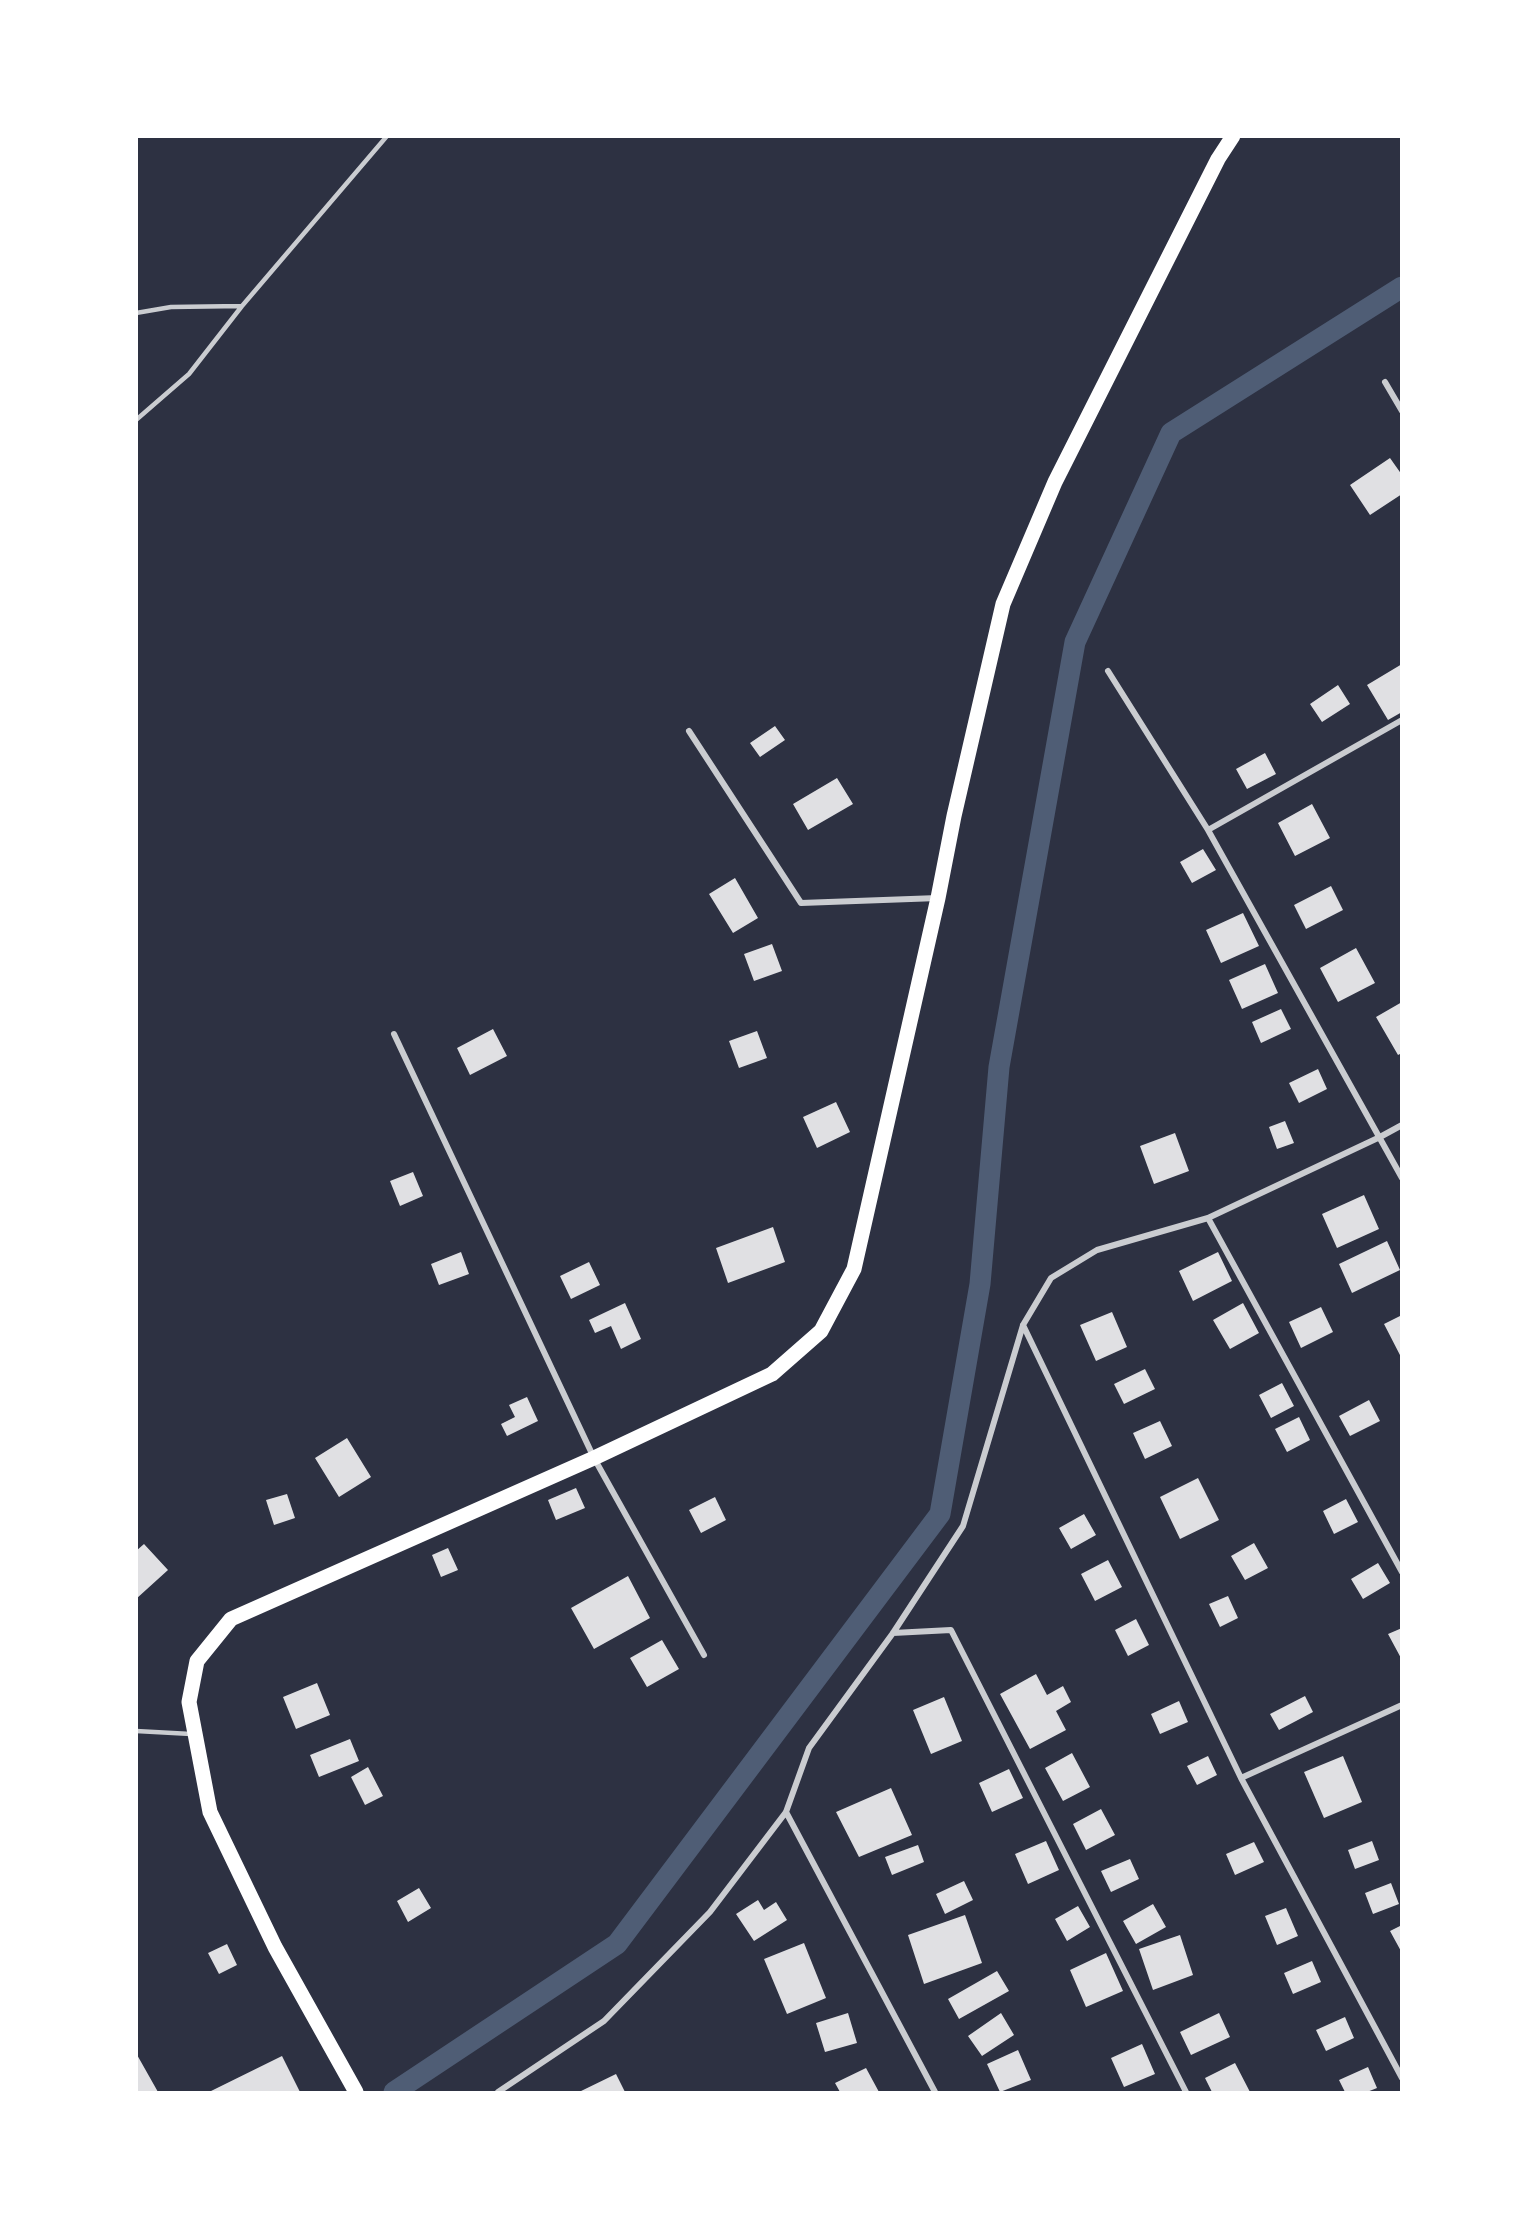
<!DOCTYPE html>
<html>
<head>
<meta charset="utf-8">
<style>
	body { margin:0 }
	#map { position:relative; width:1538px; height:2229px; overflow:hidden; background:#2d3142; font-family:"DM Sans",sans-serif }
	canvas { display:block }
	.frame { position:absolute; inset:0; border:138px solid #fff; pointer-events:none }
</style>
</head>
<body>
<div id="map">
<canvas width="1538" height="2229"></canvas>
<div class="frame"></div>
</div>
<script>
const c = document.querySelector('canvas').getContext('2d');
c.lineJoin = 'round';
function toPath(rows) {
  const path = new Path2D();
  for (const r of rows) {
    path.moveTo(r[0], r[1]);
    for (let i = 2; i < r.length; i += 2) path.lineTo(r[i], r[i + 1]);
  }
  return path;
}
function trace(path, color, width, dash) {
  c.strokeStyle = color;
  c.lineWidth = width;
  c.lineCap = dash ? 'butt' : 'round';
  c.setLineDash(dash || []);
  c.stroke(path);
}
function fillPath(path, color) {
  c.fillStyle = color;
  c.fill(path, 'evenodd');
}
trace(toPath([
	[394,2092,617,1944,940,1514,980,1284,999,1067,1075,642,1171,433,1402,287]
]), '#4f5d75', 21);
fillPath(toPath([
	[1390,458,1402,475,1402,494,1370,515,1350,485],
	[1402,664,1402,712,1388,720,1367,685],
	[1338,685,1350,704,1322,722,1310,704],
	[775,726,785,740,760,757,750,743],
	[1265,753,1276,774,1247,789,1236,769],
	[837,778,853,804,808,830,793,804],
	[1312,804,1330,838,1295,856,1278,823],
	[1203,849,1216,870,1192,883,1180,862],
	[735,878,758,918,733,933,709,894],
	[1331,886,1343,910,1306,929,1294,905],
	[1243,913,1259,946,1221,963,1206,930],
	[772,944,782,971,754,981,744,954],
	[1356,948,1375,983,1338,1002,1320,968],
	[1265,964,1278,993,1242,1009,1229,980],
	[1402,1002,1402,1053,1398,1055,1376,1017],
	[1281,1009,1291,1029,1261,1043,1252,1022],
	[493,1029,507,1056,470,1075,457,1048],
	[757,1031,767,1058,739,1068,729,1041],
	[1318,1069,1327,1089,1299,1103,1289,1083],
	[836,1102,850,1132,817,1148,803,1117],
	[1285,1121,1294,1143,1277,1149,1269,1127],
	[1175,1133,1189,1171,1154,1184,1140,1146],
	[413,1172,423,1196,400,1206,390,1181],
	[1364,1195,1379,1229,1337,1248,1322,1214],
	[773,1227,785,1262,728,1283,716,1248],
	[1387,1241,1400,1270,1352,1293,1339,1264],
	[461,1252,469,1274,439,1285,431,1264],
	[1218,1252,1232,1281,1193,1301,1179,1271],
	[589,1262,600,1285,571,1299,560,1276],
	[625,1303,641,1339,621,1349,611,1326,595,1333,589,1320],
	[1243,1303,1259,1333,1230,1349,1213,1320],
	[1321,1307,1333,1332,1301,1348,1289,1322],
	[1112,1312,1127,1347,1096,1361,1080,1325],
	[1402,1315,1402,1359,1384,1324],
	[1145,1369,1155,1389,1124,1404,1114,1384],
	[1282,1383,1294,1406,1271,1418,1259,1395],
	[527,1397,538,1421,507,1436,501,1424,515,1417,509,1405],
	[1369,1400,1380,1421,1350,1436,1339,1416],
	[1299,1417,1310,1440,1287,1452,1275,1429],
	[1160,1421,1172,1446,1145,1459,1133,1433],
	[347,1438,371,1477,339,1497,315,1458],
	[1198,1478,1219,1520,1180,1539,1160,1497],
	[576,1488,585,1508,556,1520,548,1500],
	[287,1494,295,1518,274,1525,266,1500],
	[715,1497,726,1520,701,1533,689,1510],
	[1346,1499,1358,1522,1334,1534,1323,1511],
	[1084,1514,1096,1535,1071,1549,1059,1528],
	[1254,1543,1268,1568,1245,1580,1231,1556],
	[144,1544,168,1570,136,1599,136,1551],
	[448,1548,458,1570,441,1577,432,1555],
	[1108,1560,1122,1587,1095,1601,1081,1574],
	[1378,1563,1390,1583,1363,1599,1351,1579],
	[628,1576,650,1618,594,1649,571,1608],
	[1228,1596,1238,1618,1220,1627,1209,1604],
	[1136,1619,1149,1645,1128,1656,1115,1630],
	[1402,1628,1402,1660,1388,1634],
	[662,1640,679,1669,647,1687,630,1658],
	[1036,1674,1047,1695,1063,1686,1071,1702,1056,1711,1066,1730,1030,1749,1000,1694],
	[317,1683,330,1715,296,1729,283,1697],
	[1305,1696,1313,1712,1279,1730,1270,1714],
	[944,1697,962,1741,931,1754,913,1710],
	[1179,1701,1188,1722,1160,1734,1151,1714],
	[350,1739,359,1761,319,1777,310,1755],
	[1072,1753,1090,1787,1063,1801,1045,1768],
	[1208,1756,1217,1775,1197,1785,1187,1766],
	[1343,1756,1362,1802,1324,1818,1304,1772],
	[368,1767,383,1796,365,1805,351,1777],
	[1009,1769,1023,1798,992,1812,979,1783],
	[891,1788,912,1835,859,1857,836,1812],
	[1101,1809,1115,1835,1086,1850,1073,1824],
	[1046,1841,1059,1870,1028,1884,1015,1854],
	[1372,1841,1379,1860,1355,1869,1348,1850],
	[1254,1842,1264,1862,1235,1875,1226,1854],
	[918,1845,924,1862,892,1875,885,1857],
	[1130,1859,1139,1879,1111,1892,1101,1871],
	[964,1881,973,1900,945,1914,936,1894],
	[1391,1883,1399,1904,1373,1914,1365,1893],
	[419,1888,431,1908,408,1922,397,1901],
	[758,1900,764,1910,776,1902,787,1920,754,1941,736,1914],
	[1153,1904,1166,1927,1136,1944,1123,1921],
	[1078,1906,1090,1927,1067,1941,1055,1919],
	[1286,1908,1298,1936,1277,1945,1265,1916],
	[965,1915,982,1963,924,1984,908,1935],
	[1402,1925,1402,1953,1390,1931],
	[1180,1935,1193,1975,1153,1990,1139,1949],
	[804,1943,826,1998,787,2014,764,1959],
	[227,1944,237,1965,219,1974,208,1953],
	[1106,1953,1123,1991,1086,2007,1070,1970],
	[1312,1961,1321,1982,1293,1994,1284,1973],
	[997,1971,1009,1991,959,2019,948,1999],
	[848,2013,857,2043,825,2052,816,2023],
	[1001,2013,1014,2035,982,2056,968,2036],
	[1219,2013,1230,2037,1191,2055,1180,2032],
	[1345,2017,1354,2038,1326,2051,1316,2030],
	[1142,2044,1155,2074,1124,2087,1111,2058],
	[1018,2050,1031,2080,1000,2092,987,2064],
	[136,2053,158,2092,136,2092],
	[282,2056,300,2092,209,2092],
	[1235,2063,1250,2092,1212,2092,1205,2078],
	[1368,2067,1377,2088,1367,2092,1345,2092,1339,2080],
	[866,2068,879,2092,840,2092,835,2083],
	[616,2074,625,2092,579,2092]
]), '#e0e0e3');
trace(toPath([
	[136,313,171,307,242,306],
	[136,420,189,374,242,306,387,136],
	[136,1731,191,1734]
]), '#caccd0', 4.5);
trace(toPath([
	[1385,382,1402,411],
	[1108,671,1208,830,1402,1178],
	[689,731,801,903,938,898],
	[1208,830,1402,720],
	[394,1034,594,1458,704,1655],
	[1208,1218,1402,1572],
	[1023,1325,1241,1778,1402,2078],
	[893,1633,951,1630,1186,2092],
	[1241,1778,1402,1705],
	[786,1812,935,2092],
	[498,2092,604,2021,710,1912,786,1812,809,1748,893,1633,963,1526,1023,1325,1051,1278,1097,1250,1208,1218,1380,1137,1402,1125]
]), '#caccd0', 6);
trace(toPath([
	[356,2092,275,1947,210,1812,189,1702,197,1661,231,1619,594,1458,772,1374,821,1331,854,1269,938,898,954,816,1003,604,1055,482,1218,159,1233,136]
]), '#fff', 15);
</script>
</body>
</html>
